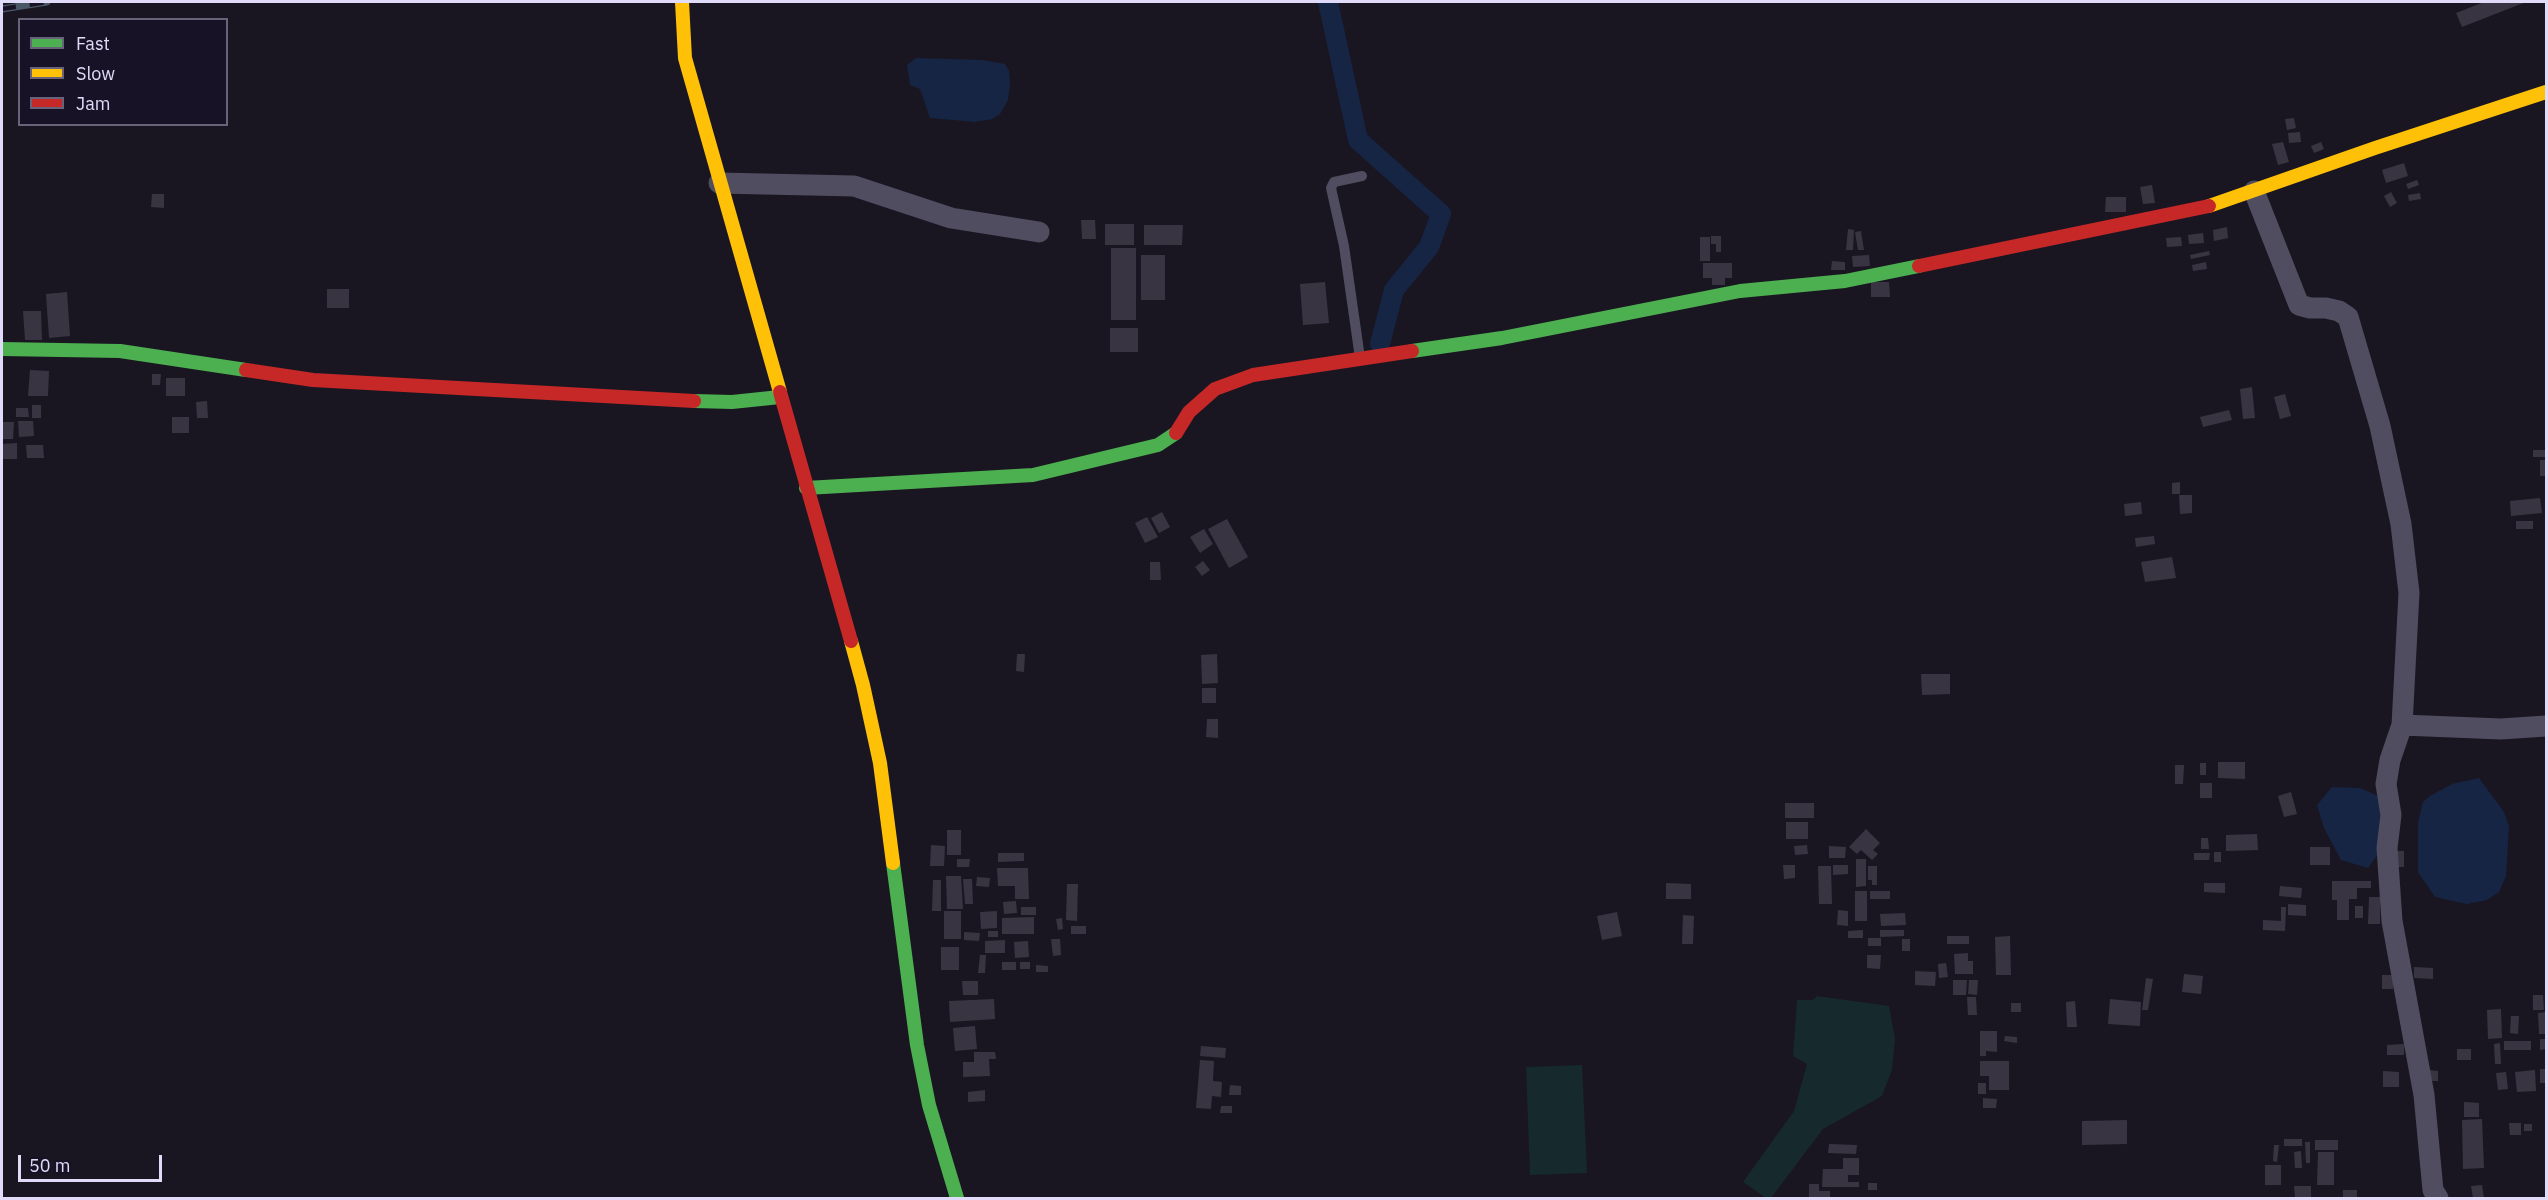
<!DOCTYPE html>
<html>
<head>
<meta charset="utf-8">
<style>
	body { margin:0 }
	#map { position:relative; width:2548px; height:1200px; overflow:hidden; background:#191621; font-family:"IBM Plex Sans",sans-serif }
	canvas { display:block }
	.frame { position:absolute; inset:0; border:3px solid #e1dbfa; pointer-events:none }
	.legend { position:absolute; left:18px; top:18px; width:210px; height:108px; box-sizing:border-box; background:#171225; border:2px solid #68627a; margin:0; padding:8px 10px; list-style:none; font-size:18px; color:#e1dbfa }
	.legend li { display:flex; align-items:center; gap:12px; height:30px }
	.legend b { width:30px; border:2px solid #68627a }
	.scale { position:absolute; left:18px; top:1155px; width:144px; height:27px; box-sizing:border-box; border:3px solid #e1dbfa; border-top:0; padding-left:8px; font-size:18px; line-height:21px; white-space:nowrap; color:#e1dbfa; -webkit-text-stroke:4px #171225; paint-order:stroke }
</style>
</head>
<body>
<div id="map">
<canvas width="2548" height="1200"></canvas>
<div class="frame"></div>
<ul class="legend">
<li><b style="height:8px;background:#4caf50"></b>Fast</li>
<li><b style="height:8px;background:#ffc107"></b>Slow</li>
<li><b style="height:8px;background:#c62828"></b>Jam</li>
</ul>
<div class="scale">50 m</div>
</div>
<script>
const c = document.querySelector('canvas').getContext('2d');
c.lineJoin = 'round';
function fillPath(path, color) {
  c.fillStyle = color;
  c.fill(path, 'evenodd');
}
function toPath(rows) {
  const path = new Path2D();
  for (const r of rows) {
    path.moveTo(r[0], r[1]);
    for (let i = 2; i < r.length; i += 2) path.lineTo(r[i], r[i + 1]);
  }
  return path;
}
function trace(path, color, width, dash) {
  c.strokeStyle = color;
  c.lineWidth = width;
  c.lineCap = dash ? 'butt' : 'round';
  c.setLineDash(dash || []);
  c.stroke(path);
}
fillPath(toPath([
	[1817,996,1889,1006,1895,1039,1892,1070,1882,1096,1823,1129,1771,1198,1766,1198,1743,1182,1794,1111,1807,1064,1793,1056,1797,1000,1813,1000],
	[1582,1065,1587,1173,1530,1175,1526,1067]
]), '#16292c');
fillPath(toPath([
	[916,58,983,60,1005,64,1009,71,1010,83,1008,100,1000,114,992,119,975,122,930,118,920,89,910,85,907,65],
	[2479,778,2504,812,2509,826,2506,876,2499,892,2487,900,2467,904,2435,897,2418,872,2418,822,2423,802,2430,796,2452,784],
	[2332,787,2360,788,2385,799,2378,854,2368,868,2341,860,2324,828,2317,805]
]), '#172545');
trace(toPath([
	[1328,2,1358,140,1441,214,1429,247,1394,290,1380,344]
]), '#172545', 20);
fillPath(toPath([
	[2484,2,2526,2,2462,27,2456,13],
	[2294,118,2296,128,2287,130,2285,119],
	[2300,132,2301,142,2289,143,2288,133],
	[2283,142,2289,162,2278,165,2272,144],
	[2321,142,2324,149,2314,153,2311,146],
	[2404,163,2408,176,2386,183,2382,170],
	[2417,180,2419,185,2408,189,2406,184],
	[2152,185,2155,203,2143,204,2140,187],
	[2391,192,2397,203,2390,207,2384,196],
	[2420,193,2421,199,2409,201,2408,195],
	[152,194,164,194,164,208,151,207],
	[2106,197,2126,197,2126,212,2105,212],
	[1081,220,1095,220,1096,239,1082,239],
	[1105,224,1134,224,1134,245,1105,245],
	[1144,225,1183,225,1182,245,1144,245],
	[2227,227,2228,238,2214,241,2213,230],
	[1848,229,1854,230,1853,250,1846,250],
	[1861,231,1864,250,1858,250,1855,232],
	[2203,233,2204,243,2189,244,2188,235],
	[1711,236,1721,236,1721,252,1716,252,1716,244,1711,244],
	[1700,237,1710,237,1710,261,1700,261],
	[2181,237,2182,246,2167,247,2166,238],
	[1111,248,1136,248,1136,320,1111,320],
	[2209,251,2210,255,2191,259,2190,255],
	[1141,255,1165,255,1165,300,1141,300],
	[1869,255,1870,266,1853,267,1852,256],
	[1832,261,1845,262,1845,270,1831,270],
	[2206,262,2207,269,2193,271,2192,265],
	[1703,263,1732,263,1732,278,1725,278,1725,285,1712,285,1712,278,1703,278],
	[1325,282,1329,323,1303,325,1300,284],
	[1871,282,1889,282,1890,297,1871,297],
	[327,289,349,289,349,308,327,308],
	[67,292,70,336,49,338,46,294],
	[23,311,41,311,42,340,25,340],
	[1110,328,1138,328,1138,352,1110,352],
	[30,370,49,371,48,396,28,396],
	[152,374,161,374,160,385,152,385],
	[166,378,185,378,185,396,166,396],
	[2252,387,2255,418,2243,419,2240,389],
	[2285,394,2291,416,2280,419,2274,397],
	[207,401,208,418,197,418,196,402],
	[32,405,41,405,41,418,32,418],
	[16,408,28,408,29,417,16,417],
	[2229,410,2232,420,2203,427,2200,417],
	[172,417,189,417,189,433,172,433],
	[18,421,33,421,34,436,19,437],
	[2,422,14,422,13,439,2,439],
	[17,443,17,459,2,459,2,444],
	[26,445,43,445,44,458,27,458],
	[2533,450,2546,450,2546,457,2533,457],
	[2540,460,2546,460,2546,476,2540,476],
	[2180,482,2180,494,2172,494,2172,483],
	[2179,495,2192,495,2192,513,2180,514],
	[2540,498,2542,513,2511,516,2510,501],
	[2141,502,2142,514,2125,516,2124,504],
	[1162,512,1170,527,1159,533,1151,518],
	[1147,517,1158,537,1145,543,1135,523],
	[1227,519,1248,557,1229,568,1208,529],
	[2516,521,2533,521,2533,529,2516,529],
	[1204,529,1213,544,1200,553,1190,537],
	[2154,536,2155,544,2136,547,2135,538],
	[2172,557,2176,578,2145,582,2141,562],
	[1203,561,1210,570,1202,576,1195,567],
	[1150,562,1160,562,1161,580,1150,580],
	[1017,654,1025,654,1024,672,1016,671],
	[1217,654,1218,683,1202,684,1201,655],
	[1921,674,1950,674,1950,694,1922,695],
	[1202,688,1216,688,1216,703,1202,703],
	[1207,719,1218,719,1218,738,1206,737],
	[2218,762,2245,762,2245,779,2218,778],
	[2200,763,2206,763,2206,775,2200,775],
	[2175,765,2184,765,2183,784,2175,784],
	[2200,783,2212,783,2212,798,2200,798],
	[2291,792,2297,814,2284,817,2278,796],
	[1785,803,1814,803,1814,818,1785,818],
	[1786,822,1808,822,1808,839,1786,839],
	[1866,829,1880,843,1873,850,1878,854,1872,860,1861,850,1857,854,1849,847],
	[947,830,961,830,961,855,947,855],
	[2257,834,2258,850,2226,851,2226,835],
	[2201,838,2208,838,2209,849,2201,849],
	[931,845,945,846,944,866,930,866],
	[1807,845,1808,854,1795,855,1794,846],
	[1829,846,1846,847,1845,858,1829,858],
	[2310,847,2330,847,2330,865,2310,865],
	[2392,851,2404,851,2404,867,2392,867],
	[2214,852,2221,852,2221,862,2214,862],
	[998,853,1024,853,1024,861,998,862],
	[2194,853,2210,853,2209,860,2194,860],
	[957,859,970,859,969,867,957,867],
	[1856,859,1866,859,1866,886,1856,887],
	[1783,865,1795,865,1795,878,1784,879],
	[1833,865,1848,865,1848,874,1833,875],
	[1818,866,1831,866,1832,904,1819,904],
	[1868,866,1877,866,1877,885,1872,885,1872,880,1868,880],
	[997,868,1028,868,1029,899,1015,899,1015,886,998,886],
	[946,876,961,876,963,909,947,909],
	[977,877,990,878,989,887,976,886],
	[963,879,972,879,973,904,965,904],
	[933,880,941,880,941,911,932,911],
	[2332,881,2371,881,2371,888,2357,888,2357,899,2349,899,2349,920,2337,920,2337,900,2332,900],
	[1666,883,1691,884,1691,899,1666,899],
	[2204,883,2225,883,2225,893,2204,892],
	[1067,884,1078,884,1077,921,1066,920],
	[2280,886,2302,888,2301,898,2279,896],
	[1855,891,1867,891,1867,921,1855,921],
	[1870,891,1890,891,1890,899,1870,899],
	[2369,897,2380,897,2380,924,2368,924],
	[1016,901,1017,913,1004,914,1003,902],
	[2288,904,2306,905,2306,916,2288,915],
	[2355,906,2363,906,2363,918,2355,918],
	[1021,907,1036,907,1036,915,1021,915],
	[2281,907,2286,907,2285,931,2263,930,2263,920,2281,921],
	[1838,910,1848,911,1848,926,1837,925],
	[944,911,961,911,961,939,944,939],
	[997,911,997,928,981,929,980,912],
	[1617,912,1622,936,1602,940,1597,916],
	[1905,913,1906,925,1881,926,1880,914],
	[1683,915,1694,916,1693,944,1682,944],
	[1034,917,1034,934,1002,934,1002,918],
	[1062,918,1063,929,1058,930,1056,919],
	[1071,926,1086,926,1086,934,1071,934],
	[1863,930,1863,938,1848,938,1848,931],
	[1880,930,1904,930,1904,936,1880,937],
	[988,931,998,931,998,937,988,937],
	[964,932,980,933,979,941,964,940],
	[1947,936,1969,936,1969,944,1947,944],
	[2010,936,2011,975,1996,975,1995,937],
	[1868,938,1881,938,1881,946,1868,946],
	[1051,939,1060,939,1061,955,1053,956],
	[1902,939,1910,939,1910,951,1902,951],
	[1005,940,1005,953,985,953,985,941],
	[1028,941,1029,957,1015,958,1014,942],
	[941,947,959,947,959,970,941,970],
	[1968,953,1968,961,1973,961,1973,974,1955,974,1954,954],
	[980,955,986,955,985,973,978,973],
	[1867,955,1881,955,1880,969,1867,968],
	[1002,962,1016,962,1016,970,1002,970],
	[1020,962,1030,962,1030,969,1020,969],
	[1946,963,1948,977,1939,978,1938,964],
	[1036,965,1048,966,1048,972,1036,972],
	[2414,967,2433,968,2433,979,2414,978],
	[1915,971,1936,972,1935,986,1915,985],
	[2184,974,2203,976,2201,994,2182,992],
	[2382,975,2393,975,2393,989,2382,989],
	[2146,978,2153,979,2148,1010,2142,1010],
	[1953,980,1967,980,1966,995,1953,995],
	[1969,980,1978,980,1977,995,1968,994],
	[962,981,978,981,978,995,963,995],
	[2533,995,2543,995,2544,1010,2533,1010],
	[1967,997,1976,997,1977,1015,1968,1015],
	[994,999,995,1019,950,1022,949,1001],
	[2110,999,2141,1002,2140,1026,2108,1024],
	[2075,1001,2077,1027,2067,1027,2066,1002],
	[2011,1003,2021,1003,2021,1012,2011,1012],
	[2501,1009,2502,1038,2488,1039,2487,1010],
	[2546,1012,2546,1034,2539,1034,2538,1013],
	[2511,1016,2519,1016,2518,1034,2510,1033],
	[975,1026,977,1049,955,1051,953,1028],
	[1980,1031,1997,1031,1997,1052,1986,1051,1986,1056,1980,1056],
	[2005,1036,2017,1037,2017,1043,2004,1041],
	[2540,1039,2546,1039,2546,1049,2540,1050],
	[2504,1041,2531,1041,2531,1050,2504,1050],
	[2500,1043,2501,1064,2495,1064,2494,1044],
	[2404,1044,2404,1055,2387,1055,2387,1045],
	[1201,1046,1226,1048,1225,1058,1200,1056],
	[2457,1049,2471,1049,2471,1060,2457,1060],
	[974,1052,995,1052,996,1059,989,1059,990,1076,963,1077,963,1062,974,1062],
	[1200,1060,1214,1061,1213,1081,1222,1082,1221,1097,1212,1096,1211,1109,1196,1108],
	[1980,1061,2009,1061,2009,1090,1989,1090,1989,1076,1980,1076],
	[2540,1069,2546,1069,2546,1083,2540,1083],
	[2430,1070,2438,1071,2438,1081,2430,1081],
	[2535,1070,2536,1091,2517,1092,2515,1072],
	[2383,1071,2399,1072,2399,1087,2383,1087],
	[2506,1072,2508,1089,2498,1090,2496,1073],
	[1978,1083,1986,1083,1986,1094,1978,1094],
	[1230,1085,1241,1086,1241,1095,1229,1095],
	[985,1090,985,1101,968,1102,968,1092],
	[1983,1098,1997,1099,1996,1108,1983,1108],
	[2464,1102,2479,1103,2479,1117,2464,1117],
	[1221,1106,1232,1106,1232,1113,1220,1113],
	[2482,1119,2484,1168,2463,1169,2462,1120],
	[2127,1120,2127,1144,2082,1145,2082,1121],
	[2509,1123,2521,1123,2521,1135,2510,1135],
	[2524,1124,2532,1124,2532,1131,2524,1131],
	[2284,1139,2302,1139,2302,1146,2284,1146],
	[2315,1140,2338,1140,2338,1150,2315,1150],
	[2305,1142,2310,1142,2310,1163,2306,1163],
	[1829,1144,1857,1145,1856,1154,1828,1153],
	[2274,1145,2279,1145,2277,1162,2273,1161],
	[2301,1151,2302,1168,2295,1168,2294,1152],
	[2318,1152,2334,1152,2334,1185,2317,1185],
	[1843,1158,1859,1158,1859,1175,1848,1175,1848,1182,1859,1182,1859,1187,1822,1187,1823,1169,1843,1169],
	[2265,1165,2281,1165,2281,1185,2265,1185],
	[1868,1183,1877,1183,1877,1190,1868,1190],
	[1809,1184,1819,1184,1819,1191,1830,1191,1830,1198,1809,1198],
	[2482,1185,2484,1198,2473,1198,2471,1186],
	[2294,1186,2311,1186,2311,1198,2295,1198],
	[2343,1190,2357,1190,2357,1198,2343,1198]
]), '#393442');
trace(toPath([
	[1360,358,1344,246,1331,188,1334,182,1362,176]
]), '#4f4d5f', 10);
trace(toPath([
	[719,183,854,186,951,218,1039,232],
	[2254,191,2299,305,2310,308,2326,308,2339,311,2348,317,2380,426,2401,524,2409,593,2402,725],
	[2438,1198,2433,1190,2424,1095,2392,921,2387,848,2391,815,2386,784,2390,760,2402,725,2501,729,2546,726]
]), '#4f4d5f', 21);
trace(toPath([
	[2,349,120,351,246,370],
	[1412,351,1502,338,1740,291,1845,281,1919,266],
	[694,401,732,402,780,397],
	[806,488,1033,475,1158,445,1176,433],
	[893,863,917,1045,929,1105,957,1198]
]), '#4caf50', 14);
trace(toPath([
	[682,2,685,58,780,392],
	[2209,206,2375,148,2546,92],
	[851,641,863,685,880,763,893,863]
]), '#ffc107', 14);
trace(toPath([
	[1919,266,2209,206],
	[246,370,313,380,694,401],
	[780,392,851,641],
	[1176,433,1189,412,1215,389,1253,375,1412,351]
]), '#c62828', 14);
const rail = toPath([
	[2,9,47,2]
]);
trace(rail, '#4a5767', 7);
trace(rail, '#171225', 4.5, [14]);
</script>
</body>
</html>
